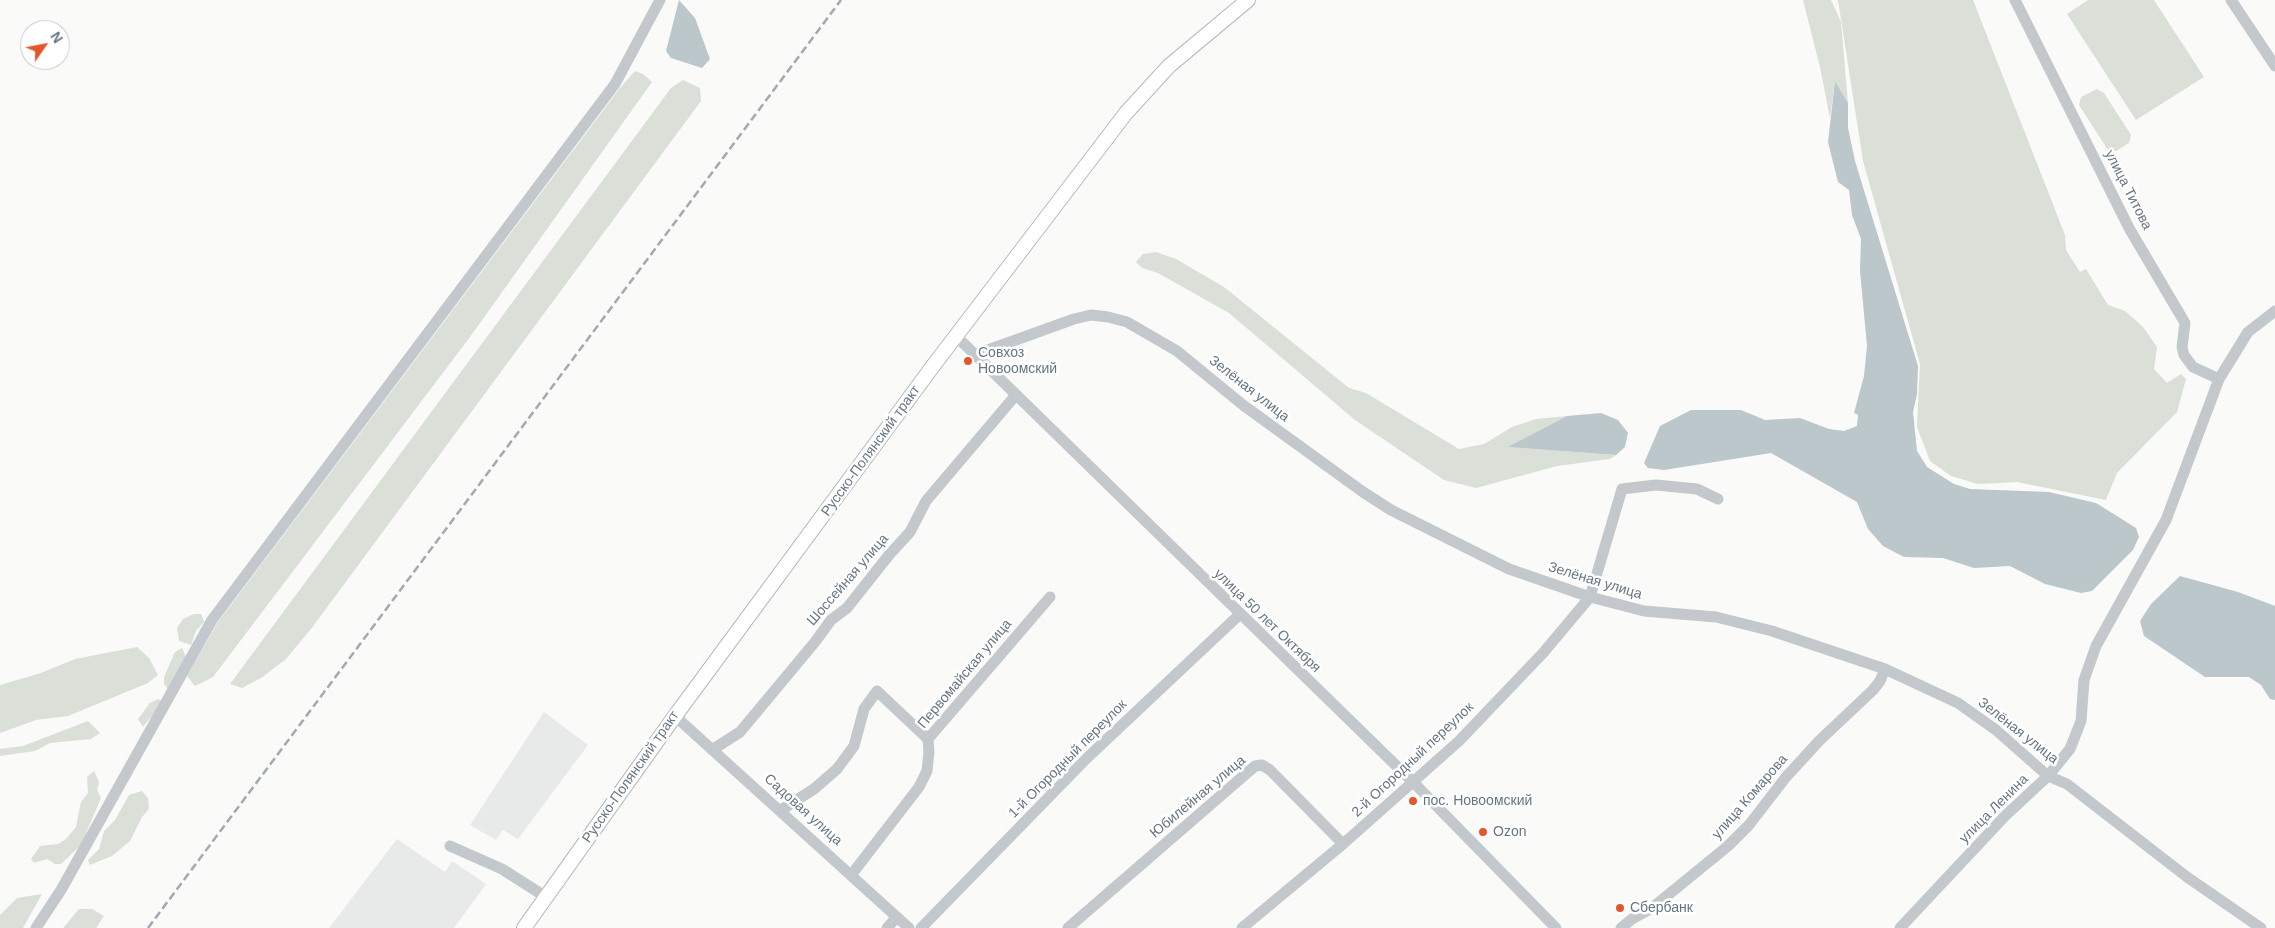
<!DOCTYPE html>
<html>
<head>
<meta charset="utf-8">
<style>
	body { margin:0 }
	#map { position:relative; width:2275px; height:928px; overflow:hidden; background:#fafaf8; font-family:Arial,sans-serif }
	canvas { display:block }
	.north { position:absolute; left:20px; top:20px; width:50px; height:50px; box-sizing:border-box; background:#fff; border:1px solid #c1c8cd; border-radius:50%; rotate:57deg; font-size:14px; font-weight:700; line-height:20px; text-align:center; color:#657683 }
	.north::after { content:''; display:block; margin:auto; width:18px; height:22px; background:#e4572e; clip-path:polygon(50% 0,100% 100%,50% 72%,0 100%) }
</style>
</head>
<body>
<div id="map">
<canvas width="2275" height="928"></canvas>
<div class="north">N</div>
</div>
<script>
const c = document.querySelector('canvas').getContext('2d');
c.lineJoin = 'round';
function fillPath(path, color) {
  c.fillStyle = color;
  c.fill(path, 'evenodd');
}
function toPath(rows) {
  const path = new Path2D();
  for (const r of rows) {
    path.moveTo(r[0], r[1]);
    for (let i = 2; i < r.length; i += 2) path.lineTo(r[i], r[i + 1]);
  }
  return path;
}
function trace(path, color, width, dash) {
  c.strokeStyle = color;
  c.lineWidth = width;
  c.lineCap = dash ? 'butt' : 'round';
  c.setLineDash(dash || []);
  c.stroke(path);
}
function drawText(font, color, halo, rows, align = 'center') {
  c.font = font + ' Arial,sans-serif';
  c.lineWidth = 5;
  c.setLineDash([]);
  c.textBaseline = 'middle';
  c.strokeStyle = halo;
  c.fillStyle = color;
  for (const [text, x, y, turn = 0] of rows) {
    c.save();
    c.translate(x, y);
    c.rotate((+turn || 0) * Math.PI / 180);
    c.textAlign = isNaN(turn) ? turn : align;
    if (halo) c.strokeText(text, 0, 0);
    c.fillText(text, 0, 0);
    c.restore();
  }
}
fillPath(toPath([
	[544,712,588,745,518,839,503,830,496,840,470,825],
	[397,839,445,872,452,861,486,884,454,928,329,928]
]), '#e8e9e9');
fillPath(toPath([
	[1803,0,1831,0,1841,22,1848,103,1835,81,1830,118,1820,67],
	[1838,0,1973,0,2065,235,2066,250,2080,272,2086,269,2108,305,2125,311,2143,327,2157,347,2154,369,2167,383,2181,374,2186,379,2177,412,2117,473,2106,500,2017,482,1978,484,1951,476,1930,461,1917,427,1920,364,1863,161],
	[2088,0,2154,0,2204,77,2136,120,2067,14],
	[635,71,643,74,652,82,470,337,213,677,195,686,187,676,218,622,620,88],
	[683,80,700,88,701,101,311,629,285,660,261,678,242,688,230,684,671,88],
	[2097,89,2104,93,2131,135,2129,143,2116,151,2110,151,2106,147,2079,105,2081,97],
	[1156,252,1176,259,1224,287,1349,388,1366,393,1459,449,1484,444,1512,427,1536,419,1567,416,1509,447,1616,455,1610,459,1557,466,1476,488,1444,480,1355,420,1229,313,1158,273,1142,268,1136,262,1143,254],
	[194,614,201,614,204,622,196,631,191,645,179,641,177,628,183,619],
	[137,647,149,658,158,675,148,683,68,716,36,720,0,733,0,685,41,673,75,659],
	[182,648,186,657,168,689,164,684,164,677,175,652],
	[158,699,162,701,159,707,143,727,138,719,150,703],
	[88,721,100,733,91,739,50,743,35,751,0,756,0,749,23,746],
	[94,771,99,782,97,790,101,798,81,845,61,864,55,864,47,859,34,863,31,859,40,846,58,844,66,839,76,827,81,802,88,793,87,777],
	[142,791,148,798,149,809,142,817,130,841,112,856,90,865,88,860,99,849,104,831,115,820,129,795],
	[42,894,23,928,0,928,0,915,17,898],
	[79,909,92,909,104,916,96,928,63,928]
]), '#dadfd7');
fillPath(toPath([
	[679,0,695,18,710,59,702,68,671,58,666,51],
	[1835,81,1848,103,1848,128,1855,161,1918,366,1917,394,1913,412,1917,451,1927,467,1954,484,1970,489,2049,492,2096,503,2136,528,2139,537,2133,550,2092,591,2081,593,2045,584,2010,566,1974,568,1943,558,1904,557,1883,546,1868,529,1857,502,1771,453,1664,470,1648,468,1644,463,1660,426,1691,410,1741,410,1765,420,1800,418,1829,429,1844,431,1857,426,1858,415,1854,413,1864,376,1867,346,1860,271,1861,239,1852,215,1849,190,1838,182,1828,142],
	[1601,413,1618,420,1628,433,1625,447,1616,455,1508,447,1567,416],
	[2180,576,2238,592,2275,606,2275,700,2270,699,2261,685,2249,677,2205,677,2144,636,2140,621,2151,604]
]), '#bbc7cb');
const major = toPath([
	[524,928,675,716,933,366,1126,113,1169,66,1248,0]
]);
trace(major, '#b5babe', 16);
trace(toPath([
	[2015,0,2129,228,2185,323,2182,347,2184,355,2193,367,2219,379],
	[2231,0,2275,66],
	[956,336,1413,782,1556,928],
	[974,355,1074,319,1091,315,1108,317,1127,322,1177,351,1243,405,1363,492,1391,510,1509,569,1590,597,1644,611,1716,617,1772,631,1885,669,1958,703,1996,730,2048,776,2067,784,2187,877,2261,928],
	[675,716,909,928],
	[712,750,740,732,815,642,831,620,847,608,889,555,910,532,926,501,1015,396],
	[781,810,814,789,837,769,854,746,864,709,877,691,928,739],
	[450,846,502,869,546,897],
	[852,874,919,787,927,771,929,752,928,739,1050,597],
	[36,928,61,890,212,620,615,84,660,0],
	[887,928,897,917],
	[921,928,1087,758,1239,615],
	[1068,928,1255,766,1262,765,1270,770,1343,844],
	[1242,928,1343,844,1459,741,1543,653,1590,597,1622,489,1656,485,1697,489,1718,499],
	[1621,928,1632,919,1652,908,1728,846,1749,825,1786,777,1820,740,1873,690,1880,681,1885,669],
	[1900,928,2005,816,2048,776,2070,749,2081,721,2084,680,2096,646,2166,520,2219,379,2248,332,2275,311]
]), '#c3c8cc', 11);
trace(major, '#fff', 14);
trace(toPath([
	[148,928,841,0]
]), '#a2aab0', 2.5, [8, 4]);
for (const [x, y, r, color] of [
	[968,361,5,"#e4572e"],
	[1413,801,5,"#e4572e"],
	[1483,832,5,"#e4572e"],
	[1620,908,5,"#e4572e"]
]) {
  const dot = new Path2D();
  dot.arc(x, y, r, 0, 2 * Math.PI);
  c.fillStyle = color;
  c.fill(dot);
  trace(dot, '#fff', 2);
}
drawText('14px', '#657683', '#fff', [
	["улица Титова",2128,190,63],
	["Зелёная улица",1249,389,38],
	["Русско-Полянский тракт",871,451,-54],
	["Шоссейная улица",848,580,-49],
	["Зелёная улица",1595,581,17],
	["улица 50 лет Октября",1267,621,44],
	["Первомайская улица",965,674,-50],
	["Зелёная улица",2018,731,38],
	["1-й Огородный переулок",1068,759,-45],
	["2-й Огородный переулок",1413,760,-43],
	["Русско-Полянский тракт",631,777,-55],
	["Юбилейная улица",1198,797,-40],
	["улица Комарова",1750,797,-49],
	["улица Ленина",1994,809,-45],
	["Садовая улица",803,810,42]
]);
drawText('14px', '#657683', '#fff', [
	["Совхоз",978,353],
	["Новоомский",978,369],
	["пос. Новоомский",1423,801],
	["Ozon",1493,832],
	["Сбербанк",1630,908]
], 'left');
</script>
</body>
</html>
